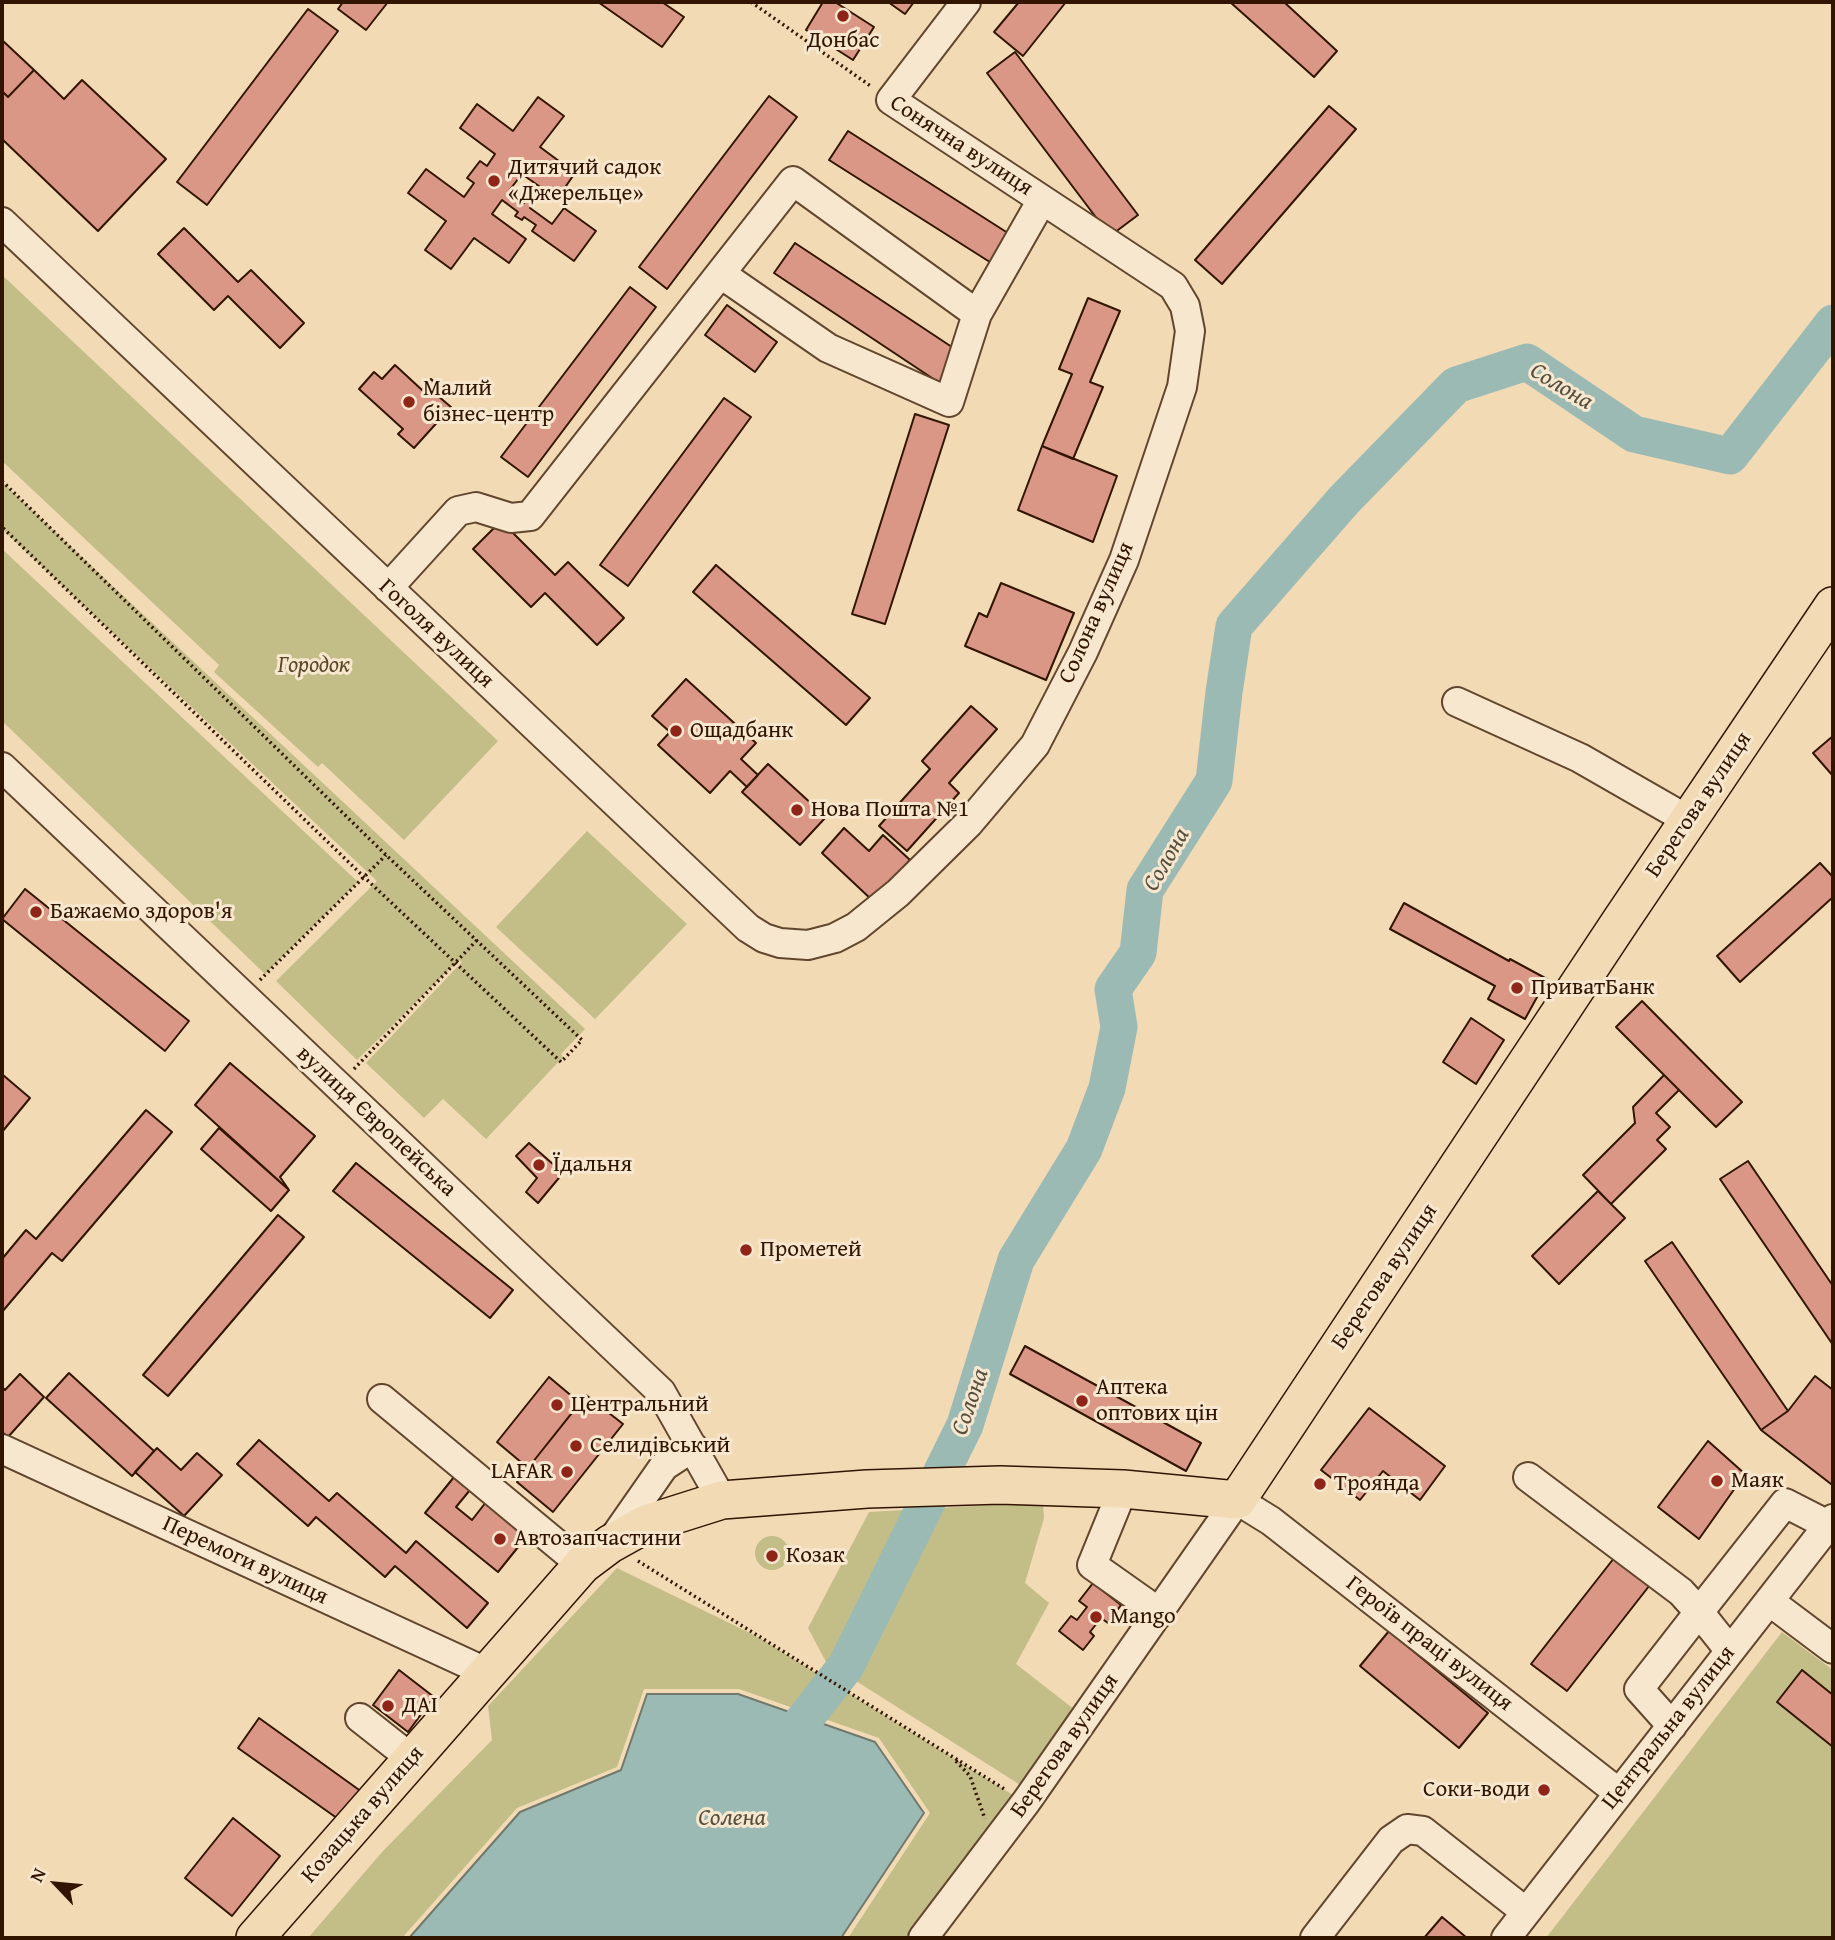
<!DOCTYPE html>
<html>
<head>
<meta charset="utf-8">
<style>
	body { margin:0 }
	#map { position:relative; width:1835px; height:1940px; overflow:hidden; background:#f2dab5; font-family:"Gentium Book Plus",serif }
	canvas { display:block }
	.frame { position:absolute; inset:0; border:4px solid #311500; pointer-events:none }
	.north { position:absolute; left:21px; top:1849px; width:70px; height:70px; -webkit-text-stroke:5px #f7e7cf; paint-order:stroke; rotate:296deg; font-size:19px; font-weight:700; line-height:28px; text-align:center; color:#311500 }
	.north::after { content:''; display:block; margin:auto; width:24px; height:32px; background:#311500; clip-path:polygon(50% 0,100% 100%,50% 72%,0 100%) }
</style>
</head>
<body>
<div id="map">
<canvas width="1835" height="1940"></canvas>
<div class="frame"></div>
<div class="north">N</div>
</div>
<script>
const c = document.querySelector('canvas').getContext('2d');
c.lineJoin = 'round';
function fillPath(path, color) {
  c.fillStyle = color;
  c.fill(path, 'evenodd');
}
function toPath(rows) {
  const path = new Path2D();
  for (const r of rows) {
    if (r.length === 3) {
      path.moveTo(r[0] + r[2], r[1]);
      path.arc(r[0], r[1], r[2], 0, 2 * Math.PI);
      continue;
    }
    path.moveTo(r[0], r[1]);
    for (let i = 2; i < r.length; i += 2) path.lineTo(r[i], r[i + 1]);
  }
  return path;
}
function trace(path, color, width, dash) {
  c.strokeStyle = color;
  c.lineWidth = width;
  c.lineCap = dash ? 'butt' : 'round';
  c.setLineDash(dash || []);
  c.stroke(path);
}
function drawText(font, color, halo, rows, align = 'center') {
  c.font = font + ' "Gentium Book Plus",serif';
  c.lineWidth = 6;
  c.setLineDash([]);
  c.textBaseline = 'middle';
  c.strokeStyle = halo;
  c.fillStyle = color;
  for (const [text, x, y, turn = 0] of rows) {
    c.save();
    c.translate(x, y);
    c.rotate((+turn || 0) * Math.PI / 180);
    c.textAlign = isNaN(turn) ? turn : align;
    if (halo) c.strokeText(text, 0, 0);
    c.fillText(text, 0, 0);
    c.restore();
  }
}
fillPath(toPath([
	[2,275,498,741,404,840,322,763,318,767,214,672,219,665,2,461],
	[2,482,585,1029,561,1054,563,1057,486,1139,443,1099,424,1118,366,1063,462,962,459,960,357,1060,276,981,377,881,2,529],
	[2,549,358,882,265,974,2,721],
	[587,831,687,924,595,1019,496,927],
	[1043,1502,1044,1518,1025,1583,1049,1603,1016,1664,1079,1713,1022,1786,826,1662,808,1628,869,1512],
	[772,1553,17],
	[617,1568,760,1638,1021,1800,963,1877,909,1938,848,1938,930,1813,879,1738,739,1689,644,1689,617,1767,517,1808,402,1938,308,1938,383,1851,492,1740,488,1706],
	[1782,1632,1833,1670,1833,1938,1546,1938]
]), '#c3bd88');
const water = toPath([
	[647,1694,738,1694,875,1742,924,1813,841,1938,409,1938,520,1812,621,1770,647,1694]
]);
fillPath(water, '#9cbab4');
trace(water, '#71786c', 2);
trace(toPath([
	[775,1757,846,1666,965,1425,1016,1260,1084,1149,1107,1088,1119,1027,1113,989,1138,953,1145,890,1214,781,1224,692,1234,626,1344,500,1456,385,1527,362,1634,434,1730,456,1833,323]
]), '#9cbab4', 37);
const building = toPath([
	[343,2,388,2,366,30,338,9,343,2],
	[598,2,662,2,684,17,662,47,598,2],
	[823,2,835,2,874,27,853,60,806,30,823,2],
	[888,2,914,2,905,14,888,2],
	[1019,2,1066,2,1023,56,994,32,1019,2],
	[1230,2,1284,2,1337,51,1314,77,1230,2],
	[308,9,338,31,207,205,177,182,308,9],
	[2,40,34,70,8,97,2,91,2,40],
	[1015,52,1138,215,1110,236,987,73,1015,52],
	[34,70,64,99,82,80,166,159,98,231,2,139,2,91,8,97,34,70],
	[769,96,797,117,667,289,639,267,769,96],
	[538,97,564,116,540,147,575,173,557,199,522,174,508,192,524,203,528,198,534,203,530,208,552,224,564,208,596,231,574,261,532,231,536,225,524,217,522,220,515,216,518,212,502,200,492,214,526,239,509,263,474,238,451,269,425,250,446,221,408,193,426,169,464,197,474,183,467,178,480,161,487,166,495,154,460,128,477,104,513,131,538,97],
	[1329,106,1356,129,1222,284,1195,260,1329,106],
	[848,131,1022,242,1004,271,829,160,848,131],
	[184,228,238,282,251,270,304,323,280,348,228,296,214,310,158,254,184,228],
	[795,243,967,357,947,388,774,273,795,243],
	[630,287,656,307,528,477,501,457,630,287],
	[1088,298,1120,311,1090,382,1103,387,1073,459,1042,446,1072,374,1059,369,1088,298],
	[727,305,777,342,755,372,705,335,727,305],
	[395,365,422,390,431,379,443,390,438,396,451,407,414,448,398,434,403,429,359,389,374,372,382,379,395,365],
	[724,398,751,417,628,586,600,565,724,398],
	[915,414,949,425,885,624,852,614,915,414],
	[1042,446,1117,476,1093,542,1018,510,1042,446],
	[501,521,555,575,568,562,624,618,597,645,545,593,531,607,473,549,501,521],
	[716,565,870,698,846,725,693,592,716,565],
	[1001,583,1074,613,1046,680,965,646,979,613,987,617,1001,583],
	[686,679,756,743,741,759,758,775,747,787,730,771,710,793,658,745,670,732,652,716,686,679],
	[971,706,997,729,949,783,959,793,907,851,879,826,930,769,922,761,971,706],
	[1833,736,1833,776,1813,753,1833,736],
	[768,764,826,817,800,845,742,792,768,764],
	[844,828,869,851,883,835,910,860,873,901,822,853,844,828],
	[1820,863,1833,877,1833,897,1740,982,1717,956,1820,863],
	[25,889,189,1021,165,1051,2,919,25,889],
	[1404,903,1509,961,1510,959,1547,979,1525,1019,1488,999,1495,986,1390,929,1404,903],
	[1642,1001,1742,1102,1716,1127,1616,1027,1642,1001],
	[1471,1018,1504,1040,1476,1084,1443,1062,1471,1018],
	[230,1063,315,1136,280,1177,289,1190,195,1105,230,1063],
	[3,1075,30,1098,2,1132,2,1076,3,1075],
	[1664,1075,1679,1090,1656,1113,1670,1127,1657,1140,1666,1149,1611,1204,1583,1175,1635,1123,1633,1107,1664,1075],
	[146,1110,172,1132,62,1261,52,1253,2,1312,2,1259,26,1230,36,1239,146,1110],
	[219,1128,289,1190,271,1211,201,1149,219,1128],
	[529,1143,563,1173,538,1203,526,1192,537,1178,516,1156,529,1143],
	[1748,1161,1833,1286,1833,1345,1720,1179,1748,1161],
	[356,1163,513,1290,490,1318,333,1191,356,1163],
	[1598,1191,1625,1218,1559,1284,1532,1256,1598,1191],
	[278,1215,304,1237,168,1396,143,1375,278,1215],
	[1672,1242,1788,1411,1761,1430,1645,1261,1672,1242],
	[1025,1346,1201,1443,1186,1471,1010,1374,1025,1346],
	[69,1373,154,1451,132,1476,46,1398,69,1373],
	[20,1374,44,1397,8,1437,2,1432,2,1387,5,1390,20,1374],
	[1815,1376,1833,1390,1833,1482,1831,1484,1761,1430,1788,1411,1815,1376],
	[549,1377,580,1403,528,1468,497,1442,549,1377],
	[586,1395,623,1424,553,1512,517,1482,586,1395],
	[1369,1408,1445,1466,1420,1500,1383,1471,1360,1500,1321,1470,1369,1408],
	[259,1440,329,1501,337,1493,406,1553,416,1541,488,1603,467,1628,395,1566,385,1577,316,1517,308,1526,237,1464,259,1440],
	[1708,1441,1745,1474,1699,1539,1658,1507,1708,1441],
	[157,1448,181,1470,197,1453,222,1475,184,1516,135,1472,157,1448],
	[454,1477,470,1490,456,1507,472,1520,490,1497,531,1531,498,1572,425,1513,454,1477],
	[1618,1553,1653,1581,1567,1691,1531,1664,1618,1553],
	[1093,1583,1121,1605,1108,1623,1101,1618,1090,1632,1094,1636,1083,1650,1059,1631,1071,1616,1077,1620,1087,1607,1079,1601,1093,1583],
	[1389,1631,1488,1713,1459,1748,1360,1666,1389,1631],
	[399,1670,434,1697,408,1732,373,1705,399,1670],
	[1802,1670,1833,1695,1833,1747,1777,1702,1802,1670],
	[259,1718,362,1792,341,1821,238,1748,259,1718],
	[233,1818,280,1856,232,1916,185,1878,233,1818],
	[1442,1917,1467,1938,1424,1938,1442,1917]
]);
fillPath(building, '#db9785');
trace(building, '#311500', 2);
const minor = toPath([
	[2,222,748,928,764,938,780,943,808,945,835,938,856,927,898,893,969,823,1035,745,1083,652,1124,560,1182,387,1190,331,1185,306,1173,286,891,100,966,2],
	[721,274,828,348,949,402,977,314],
	[388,588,458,511,476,507,511,518,530,516,793,181,977,314,1042,200],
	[1457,702,1580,758,1688,820],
	[2,767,661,1392,722,1500],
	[382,1399,582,1565],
	[2,1449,488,1673],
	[1528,1477,1681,1592,1699,1612,1639,1689,1672,1726],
	[1123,1489,1092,1565,1160,1613],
	[611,1542,664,1466,693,1447],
	[1769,1601,1833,1649],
	[1730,1651,1699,1612,1785,1503,1828,1525],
	[360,1718,412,1759],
	[923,1938,1026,1802,1237,1500,1271,1521,1619,1793],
	[1315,1938,1391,1840,1407,1829,1423,1831,1526,1912],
	[1506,1938,1833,1519]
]);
const major = toPath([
	[255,1938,582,1565,610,1544,646,1524,722,1500,867,1489,1000,1485,1123,1489,1237,1500,1620,922,1833,606]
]);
trace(minor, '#61462d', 32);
trace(major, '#311500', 40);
trace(toPath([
	[751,2,872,87],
	[2,481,386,855,582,1040,561,1062,364,877,2,527],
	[260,980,386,855],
	[354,1069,477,940],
	[638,1561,1006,1790],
	[956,1761,970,1776,985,1819]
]), '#311500', 3.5, [2, 3.5]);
trace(minor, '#f7e7cf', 28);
trace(major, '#f2dab5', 37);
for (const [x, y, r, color] of [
	[843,16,7,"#8f2418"],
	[494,181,7,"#8f2418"],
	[409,402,7,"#8f2418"],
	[676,731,7,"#8f2418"],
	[797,810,7,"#8f2418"],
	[36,912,7,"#8f2418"],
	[1517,988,7,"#8f2418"],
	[539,1165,7,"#8f2418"],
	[746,1250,7,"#8f2418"],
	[1082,1401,7,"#8f2418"],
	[557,1405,7,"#8f2418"],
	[576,1446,7,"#8f2418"],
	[567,1472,7,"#8f2418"],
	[1717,1481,7,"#8f2418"],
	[1320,1484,7,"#8f2418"],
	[500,1539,7,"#8f2418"],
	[772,1556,7,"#8f2418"],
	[1096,1617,7,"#8f2418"],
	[388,1706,7,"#8f2418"],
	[1544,1790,7,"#8f2418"]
]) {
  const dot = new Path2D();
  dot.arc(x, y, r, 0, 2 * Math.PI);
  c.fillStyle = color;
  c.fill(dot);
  trace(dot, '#f7e7cf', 2.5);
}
drawText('23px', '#311500', '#f7e7cf', [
	["Донбас",843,41,"center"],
	["Дитячий садок",508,168],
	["«Джерельце»",508,194],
	["Малий",423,389],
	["бізнес-центр",423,415],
	["Ощадбанк",690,731],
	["Нова Пошта №1",811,810],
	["Бажаємо здоров'я",50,912],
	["ПриватБанк",1531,988],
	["Їдальня",553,1165],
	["Прометей",760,1250],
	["Аптека",1096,1388],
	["оптових цін",1096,1414],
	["Центральний",571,1405],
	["Селидівський",590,1446],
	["LAFAR",553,1472,"right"],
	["Маяк",1731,1481],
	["Троянда",1334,1484],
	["Автозапчастини",514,1539],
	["Козак",786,1556],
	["Mango",1110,1617],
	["ДАІ",402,1706],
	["Соки-води",1530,1790,"right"]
], 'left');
drawText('23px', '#311500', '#f7e7cf', [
	["Сонячна вулиця",961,146,33],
	["Солона вулиця",1097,613,-66],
	["Гоголя вулиця",436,634,43],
	["Берегова вулиця",1699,805,-56],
	["вулиця Європейська",376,1122,43],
	["Берегова вулиця",1385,1277,-56],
	["Перемоги вулиця",245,1561,25],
	["Героїв праці вулиця",1429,1644,38],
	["Центральна вулиця",1669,1728,-52],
	["Берегова вулиця",1065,1746,-55],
	["Козацька вулиця",363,1815,-49]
]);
drawText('italic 23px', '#5d4729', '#f7e7cf', [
	["Городок",314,666]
]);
drawText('italic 24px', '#564f3f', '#f7e7cf', [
	["Солона",1561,387,31],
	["Солона",1167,860,-60],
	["Солона",971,1402,-71],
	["Солена",732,1819]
]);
</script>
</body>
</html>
